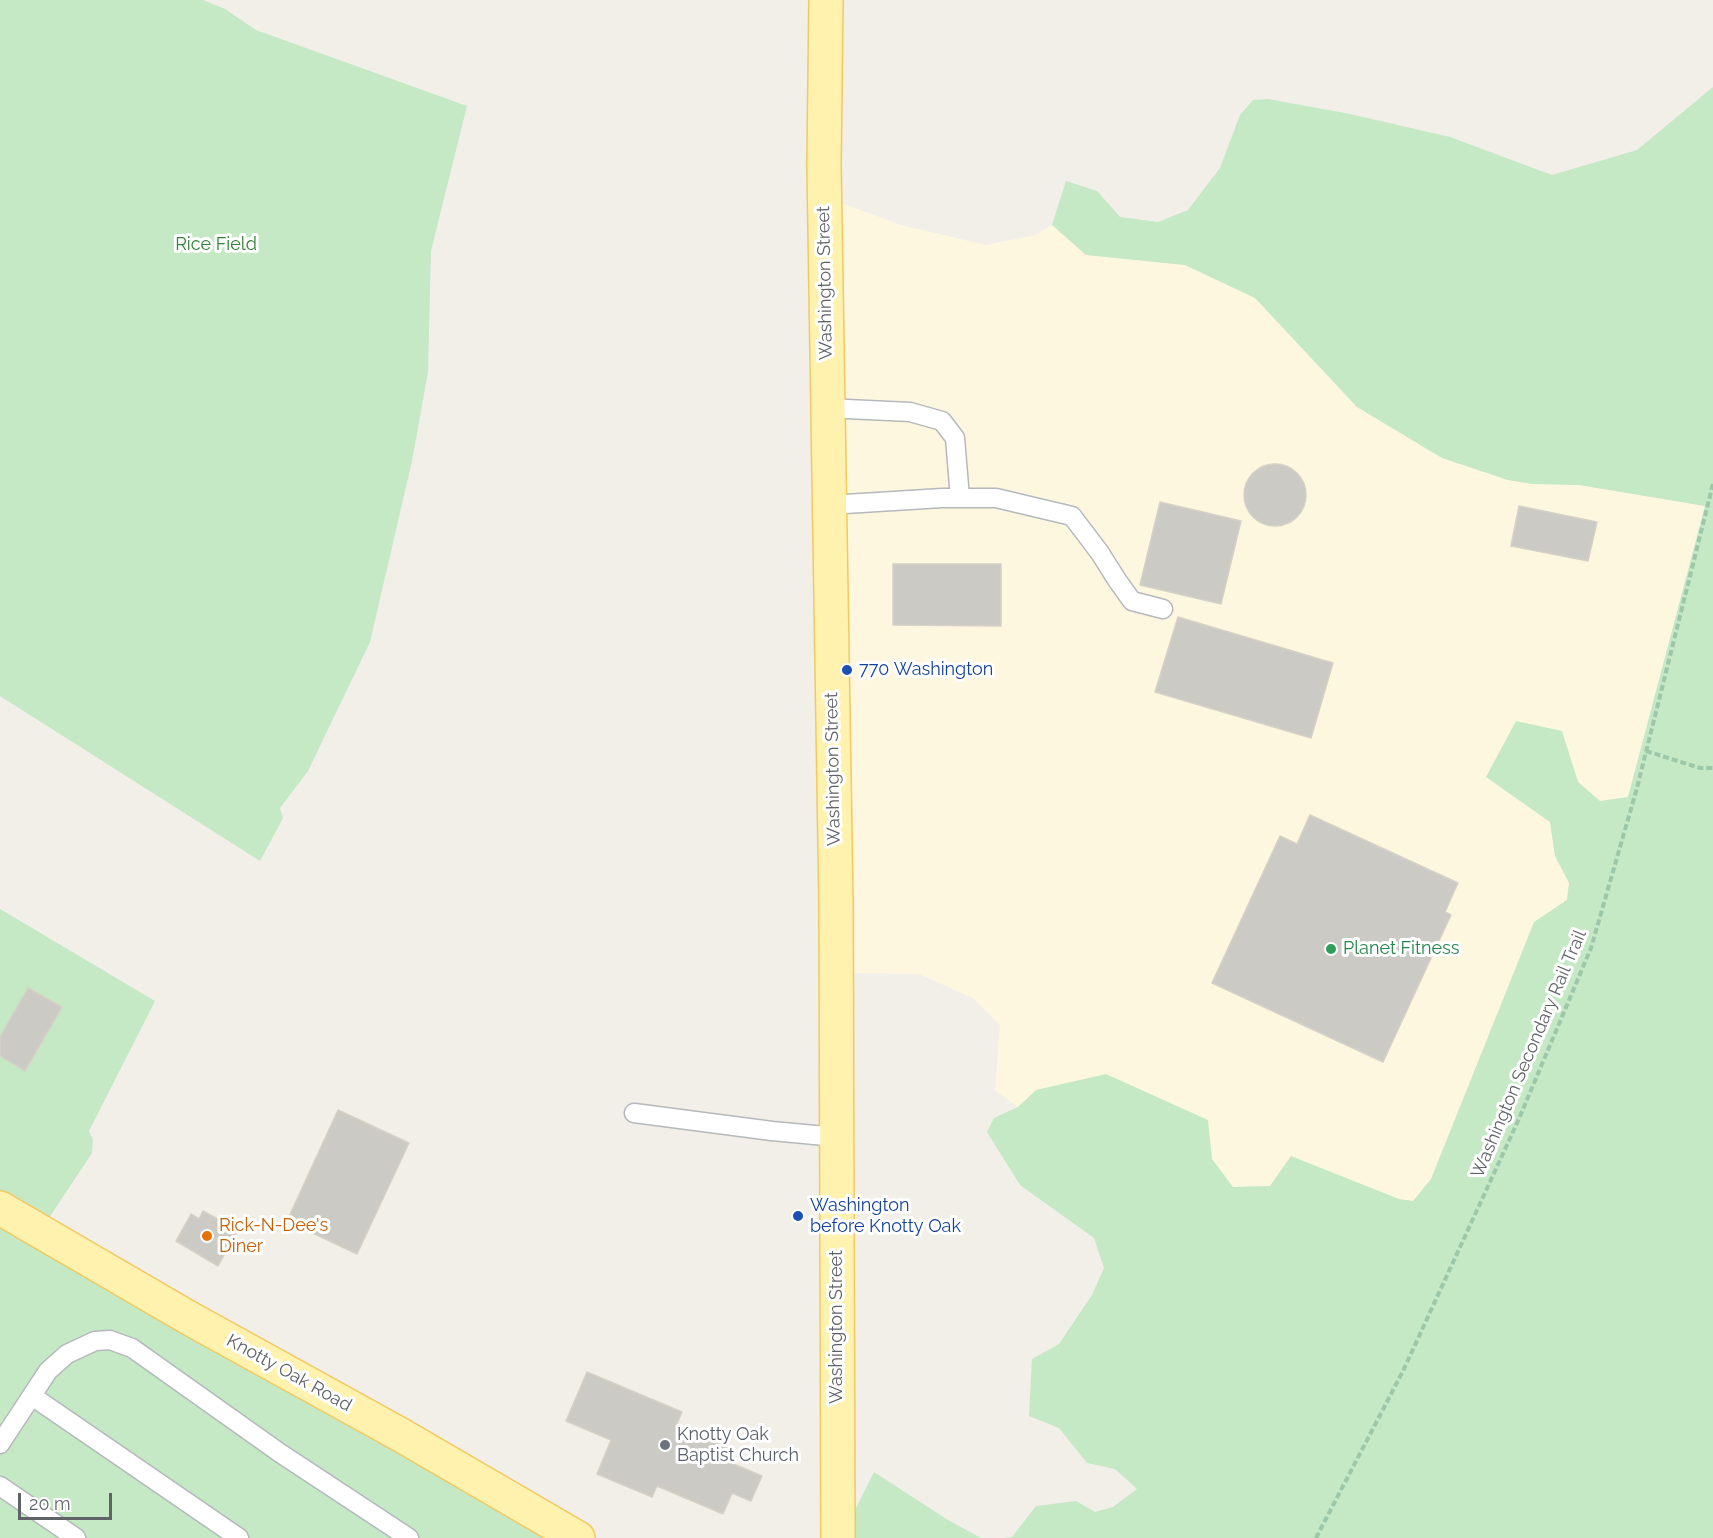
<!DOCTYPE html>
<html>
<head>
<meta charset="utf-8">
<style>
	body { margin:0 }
	#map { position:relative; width:1713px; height:1538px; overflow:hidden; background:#f1efe8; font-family:Raleway,sans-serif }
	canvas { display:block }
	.scale { position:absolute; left:18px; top:1493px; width:94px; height:27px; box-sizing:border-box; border:3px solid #5f6368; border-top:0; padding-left:8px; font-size:18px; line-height:21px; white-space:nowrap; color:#5f6368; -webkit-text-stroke:4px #fff; paint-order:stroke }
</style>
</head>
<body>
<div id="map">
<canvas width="1713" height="1538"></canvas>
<div class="scale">20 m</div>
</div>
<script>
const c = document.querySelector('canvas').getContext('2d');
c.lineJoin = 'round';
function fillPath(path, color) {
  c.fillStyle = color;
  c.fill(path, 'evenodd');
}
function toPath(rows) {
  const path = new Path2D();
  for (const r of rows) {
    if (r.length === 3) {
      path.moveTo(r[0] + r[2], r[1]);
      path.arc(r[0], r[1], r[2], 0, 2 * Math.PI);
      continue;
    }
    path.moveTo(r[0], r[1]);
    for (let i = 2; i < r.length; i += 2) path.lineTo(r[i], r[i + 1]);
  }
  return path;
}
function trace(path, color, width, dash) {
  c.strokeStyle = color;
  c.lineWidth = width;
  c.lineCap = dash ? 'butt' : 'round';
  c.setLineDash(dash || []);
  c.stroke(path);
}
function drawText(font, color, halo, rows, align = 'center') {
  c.font = font + ' Raleway,sans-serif';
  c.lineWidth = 6;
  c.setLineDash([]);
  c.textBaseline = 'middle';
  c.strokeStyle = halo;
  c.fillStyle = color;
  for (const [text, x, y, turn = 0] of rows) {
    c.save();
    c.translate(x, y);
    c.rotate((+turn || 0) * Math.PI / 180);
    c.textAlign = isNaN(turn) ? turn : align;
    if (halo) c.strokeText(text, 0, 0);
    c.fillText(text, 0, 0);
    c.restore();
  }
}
fillPath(toPath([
	[836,201,901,225,986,245,1036,235,1052,225,1086,255,1185,265,1255,298,1357,407,1442,458,1508,480,1532,484,1579,485,1705,506,1628,797,1600,801,1578,782,1562,731,1487,778,1550,822,1555,856,1569,883,1567,900,1534,923,1431,1179,1413,1201,1270,1186,1233,1187,1212,1159,1207,1120,1036,1090,1018,1107,995,1090,1000,1025,973,998,919,974,839,973]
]), '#fef7e0');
fillPath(toPath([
	[0,0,203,0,225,9,256,30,467,106,431,251,428,372,412,461,370,642,308,771,280,808,283,818,260,861,0,696],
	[1713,87,1713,1538,1004,1538,1012,1537,1036,1506,1076,1501,1095,1512,1113,1507,1137,1489,1115,1469,1087,1463,1059,1428,1029,1416,1032,1359,1059,1344,1092,1295,1104,1268,1094,1238,1020,1185,987,1132,994,1118,1018,1107,1036,1090,1106,1074,1208,1120,1212,1159,1233,1187,1270,1186,1291,1156,1399,1199,1413,1201,1431,1179,1534,922,1567,900,1569,883,1555,856,1550,822,1486,777,1516,721,1562,731,1578,782,1600,801,1628,797,1705,506,1579,485,1532,484,1508,480,1442,458,1357,407,1255,298,1185,265,1086,255,1052,225,1066,181,1097,191,1120,217,1158,222,1188,210,1220,168,1240,115,1253,100,1268,99,1350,114,1450,137,1552,175,1637,150],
	[0,909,155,1001,89,1131,93,1140,92,1153,41,1230,594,1538,0,1538],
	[874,1472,948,1520,981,1538,841,1538]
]), '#c5e8c5');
const building = toPath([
	[1275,495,31],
	[1160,502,1241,521,1221,604,1140,585,1160,502],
	[1519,506,1597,522,1588,561,1511,546,1519,506],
	[893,564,1001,564,1001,626,893,625,893,564],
	[1178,617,1333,663,1311,738,1155,692,1178,617],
	[1310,815,1458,883,1445,912,1451,915,1383,1062,1212,983,1280,836,1297,844,1310,815],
	[28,988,62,1007,25,1071,0,1056,0,1037,28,988],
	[338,1110,409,1143,357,1254,287,1221,338,1110],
	[203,1211,238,1230,218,1266,176,1241,191,1214,199,1219,203,1211],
	[587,1372,682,1412,676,1426,734,1451,729,1462,762,1476,751,1501,732,1493,723,1514,657,1486,652,1497,597,1474,611,1440,566,1421,587,1372]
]);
fillPath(building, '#cccac5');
trace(building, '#d6d1c6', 1.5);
const service = toPath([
	[826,408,910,412,942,421,955,438,960,498],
	[829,505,942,498,996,498,1072,516,1100,553,1117,580,1132,601,1163,609],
	[634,1113,772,1131,836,1137],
	[32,1396,239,1538],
	[0,1444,48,1371,67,1354,95,1341,110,1340,132,1348,280,1453,409,1538],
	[0,1486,76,1538]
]);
const primary = toPath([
	[826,0,824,165,836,903,838,1538],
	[0,1208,189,1318,401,1435,578,1538]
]);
trace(service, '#b5b8bc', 21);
trace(primary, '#f2c960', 36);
trace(toPath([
	[1646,751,1700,768,1713,768],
	[1316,1538,1403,1371,1518,1121,1591,948,1637,788,1713,484]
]), '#9cc7a9', 4, [6, 3]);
trace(service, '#fff', 18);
trace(primary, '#fff2af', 33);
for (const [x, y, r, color] of [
	[847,670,6,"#1a4fb4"],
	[1331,949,6,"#2e9e5b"],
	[798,1216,6,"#1a4fb4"],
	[207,1236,6,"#e8710a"],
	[665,1445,6,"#6b7280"]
]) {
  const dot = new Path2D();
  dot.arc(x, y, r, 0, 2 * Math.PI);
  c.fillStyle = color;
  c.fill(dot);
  trace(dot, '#fff', 2);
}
drawText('18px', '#348238', '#fff', [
	["Rice Field",216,245]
]);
drawText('18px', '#5f6368', '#fff', [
	["Washington Street",825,283,-91],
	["Washington Street",833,769,-91],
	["Washington Secondary Rail Trail",1529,1054,-67],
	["Washington Street",837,1327,-90],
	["Knotty Oak Road",289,1373,29]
]);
drawText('18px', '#164399', '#fff', [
	["770 Washington",859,670],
	["Washington",810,1206],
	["before Knotty Oak",810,1227]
], 'left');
drawText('18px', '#27864d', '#fff', [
	["Planet Fitness",1343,949]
], 'left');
drawText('18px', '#c56008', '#fff', [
	["Rick-N-Dee's",219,1226],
	["Diner",219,1247]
], 'left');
drawText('18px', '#5b616d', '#fff', [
	["Knotty Oak",677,1435],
	["Baptist Church",677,1456]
], 'left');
</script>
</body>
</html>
